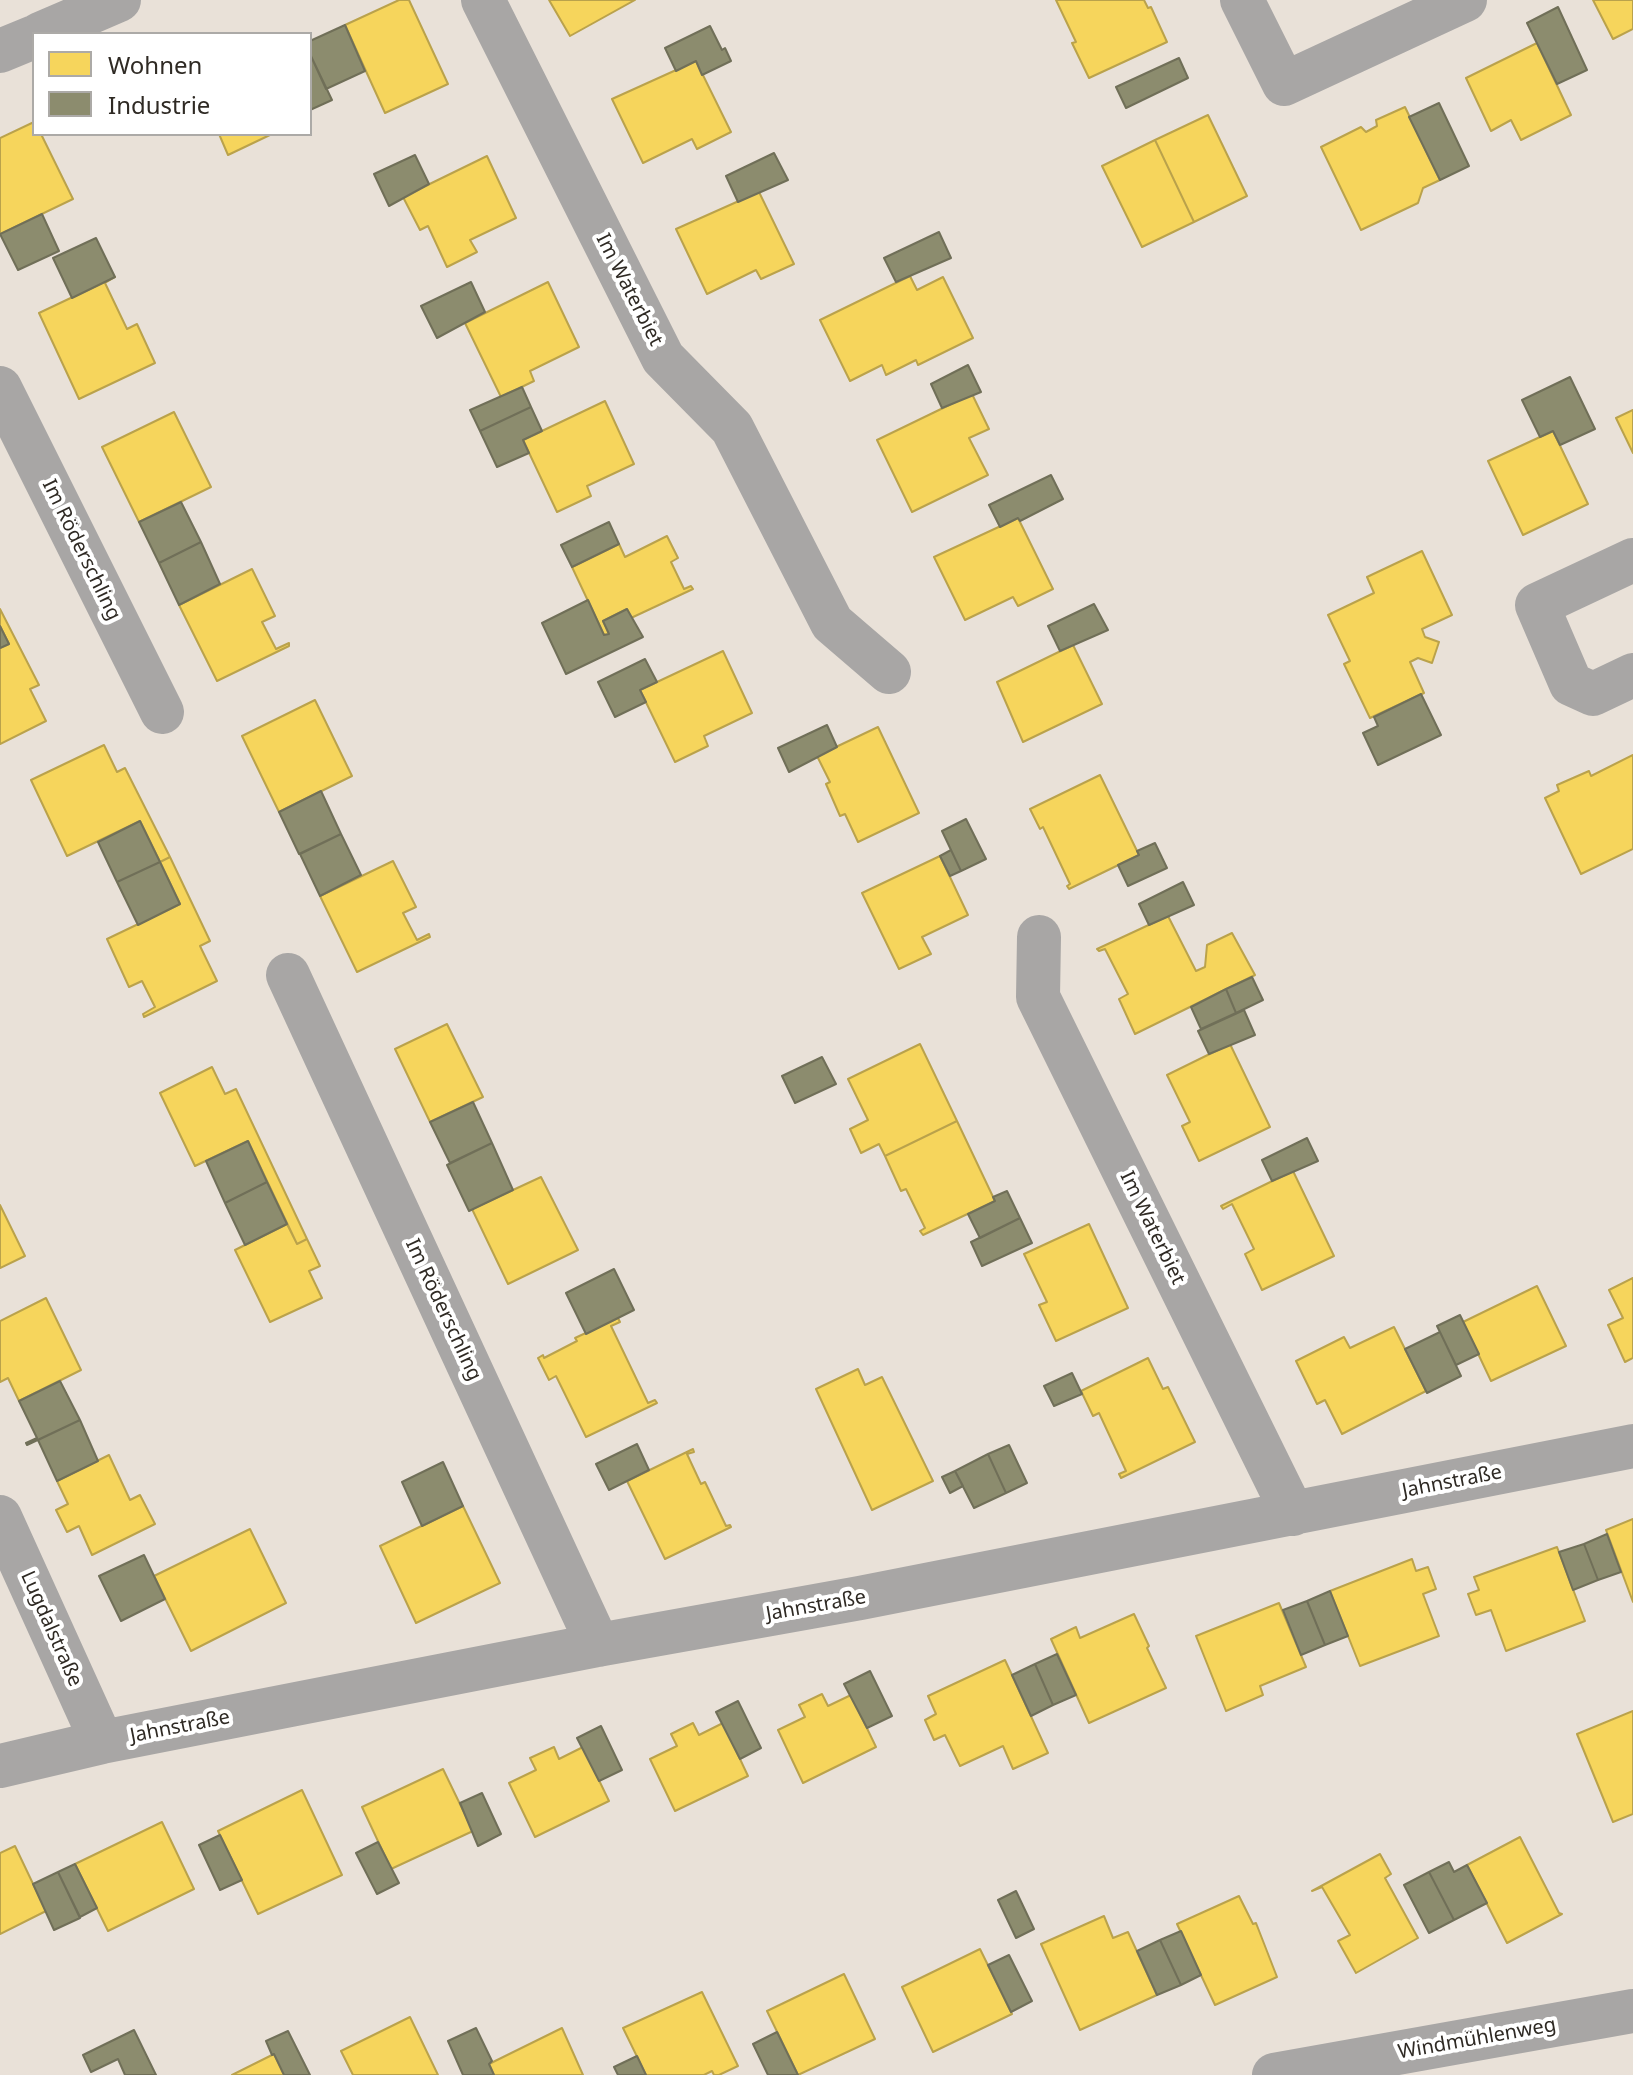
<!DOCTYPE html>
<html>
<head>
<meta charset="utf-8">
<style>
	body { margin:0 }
	#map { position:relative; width:1633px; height:2075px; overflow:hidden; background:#e9e1d8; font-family:"Noto Sans",sans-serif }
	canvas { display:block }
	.legend { position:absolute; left:32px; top:32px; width:280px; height:104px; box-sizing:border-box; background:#fff; border:2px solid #acaaa7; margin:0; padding:10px 14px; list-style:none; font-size:24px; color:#2f2a24 }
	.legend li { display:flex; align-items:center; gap:16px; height:40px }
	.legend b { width:40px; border:2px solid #acaaa7 }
</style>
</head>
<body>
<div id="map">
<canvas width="1633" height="2075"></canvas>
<ul class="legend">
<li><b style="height:22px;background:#f6d55c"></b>Wohnen</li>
<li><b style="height:22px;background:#8c8c6e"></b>Industrie</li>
</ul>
</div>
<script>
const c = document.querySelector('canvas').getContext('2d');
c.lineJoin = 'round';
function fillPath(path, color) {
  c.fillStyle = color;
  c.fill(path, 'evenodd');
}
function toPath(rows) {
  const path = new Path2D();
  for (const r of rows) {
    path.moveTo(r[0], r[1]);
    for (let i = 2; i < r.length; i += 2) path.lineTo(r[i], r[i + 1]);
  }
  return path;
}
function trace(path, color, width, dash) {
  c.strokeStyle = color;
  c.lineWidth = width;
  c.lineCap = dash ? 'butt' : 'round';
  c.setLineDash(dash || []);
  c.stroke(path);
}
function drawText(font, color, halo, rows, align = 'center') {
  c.font = font + ' "Noto Sans",sans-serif';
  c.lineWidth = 8;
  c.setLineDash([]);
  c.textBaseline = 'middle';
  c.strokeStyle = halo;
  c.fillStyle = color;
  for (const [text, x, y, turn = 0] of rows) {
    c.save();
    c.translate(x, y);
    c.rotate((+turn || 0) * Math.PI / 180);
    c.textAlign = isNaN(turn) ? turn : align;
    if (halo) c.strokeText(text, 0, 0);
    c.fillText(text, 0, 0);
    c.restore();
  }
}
const homes = toPath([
	[399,0,409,0,448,84,385,113,345,25,399,0],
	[549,0,635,0,570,36,549,0],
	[1056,0,1144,0,1148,8,1151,7,1167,42,1089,78,1072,43,1076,42,1056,0],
	[1593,0,1633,0,1633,29,1613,39,1593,0],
	[1537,43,1571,115,1521,140,1511,120,1491,131,1466,78,1537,43],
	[696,61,731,132,697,149,692,139,643,163,612,99,696,61],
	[1405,107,1440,180,1423,188,1418,203,1361,230,1321,147,1361,127,1366,132,1377,126,1376,120,1405,107],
	[1208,115,1247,196,1194,222,1155,140,1208,115],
	[34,122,34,134,41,134,73,199,0,234,0,138,34,122],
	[219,134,272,134,228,155,219,134],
	[1155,140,1194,222,1142,247,1102,166,1155,140],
	[487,156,516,218,470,240,477,252,447,267,428,226,420,230,403,197,487,156],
	[759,192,794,264,761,279,756,270,707,294,676,229,759,192],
	[910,276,917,290,943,277,973,338,918,365,916,360,886,375,882,365,850,381,820,320,910,276],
	[115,277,105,283,127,329,137,324,155,363,79,399,39,313,115,277],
	[548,282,579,347,530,371,534,381,501,397,465,323,548,282],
	[972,394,989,429,969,438,988,475,912,512,877,440,972,394],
	[605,401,634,464,587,486,591,496,557,512,523,440,605,401],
	[1633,410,1633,453,1616,418,1633,410],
	[174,412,211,487,139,522,102,447,174,412],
	[1553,431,1588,504,1523,535,1488,461,1553,431],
	[1018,518,1053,589,1018,606,1013,597,965,620,934,557,1018,518],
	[667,536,678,558,671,562,684,589,691,586,693,589,631,618,627,609,603,621,609,634,604,635,572,567,619,544,625,557,667,536],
	[1422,551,1452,615,1422,629,1425,637,1439,642,1432,663,1418,658,1410,662,1424,693,1370,718,1344,664,1350,661,1328,615,1374,593,1367,577,1422,551],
	[252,569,275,616,262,622,276,649,289,643,289,646,217,681,179,605,252,569],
	[0,609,39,685,30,689,46,721,0,744,0,648,9,644,0,626,0,609],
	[1073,645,1102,704,1023,742,997,682,1073,645],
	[723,651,752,713,704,736,708,746,675,762,640,690,723,651],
	[315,700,352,776,279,812,242,736,315,700],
	[878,727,919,813,858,842,845,814,840,816,826,784,830,782,817,756,878,727],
	[104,745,117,772,125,768,170,857,160,862,140,821,67,856,31,780,104,745],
	[1633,755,1633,849,1581,874,1545,798,1559,791,1557,785,1589,771,1591,776,1633,755],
	[1100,775,1139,855,1069,889,1067,886,1070,884,1043,827,1040,829,1030,809,1100,775],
	[940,856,968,915,922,937,931,954,899,969,862,893,940,856],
	[170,857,210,941,200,946,217,981,144,1017,143,1014,155,1007,142,981,129,987,107,939,180,904,160,862,170,857],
	[393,861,416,907,403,913,417,940,429,934,430,937,357,972,320,896,393,861],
	[1168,916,1196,971,1205,967,1207,945,1232,933,1255,975,1135,1034,1119,999,1128,994,1105,949,1099,951,1097,949,1168,916],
	[447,1024,483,1097,430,1122,395,1049,447,1024],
	[920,1044,957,1121,885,1156,879,1144,861,1153,850,1129,868,1120,848,1079,920,1044],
	[1230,1044,1270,1127,1199,1161,1182,1126,1190,1122,1167,1075,1230,1044],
	[212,1067,225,1094,236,1089,307,1239,297,1244,248,1141,195,1166,160,1093,212,1067],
	[957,1121,995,1201,923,1235,920,1231,925,1228,906,1189,901,1191,885,1156,957,1121],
	[1293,1171,1334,1256,1262,1290,1245,1254,1254,1249,1232,1204,1223,1209,1221,1206,1293,1171],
	[541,1177,578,1250,508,1284,472,1209,541,1177],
	[0,1205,25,1256,0,1268,0,1205],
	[287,1224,297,1244,307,1239,320,1266,309,1271,322,1298,270,1322,235,1250,287,1224],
	[1089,1224,1128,1308,1056,1341,1039,1305,1047,1302,1024,1254,1089,1224],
	[1633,1278,1633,1358,1625,1362,1608,1325,1623,1318,1609,1290,1633,1278],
	[1537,1286,1566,1346,1491,1381,1463,1322,1537,1286],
	[46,1298,81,1370,19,1401,8,1378,0,1382,0,1321,46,1298],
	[618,1318,620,1322,611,1326,648,1403,655,1400,657,1403,586,1437,556,1376,549,1380,538,1358,543,1355,544,1358,577,1341,575,1338,618,1318],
	[1394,1327,1426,1391,1342,1434,1325,1400,1317,1404,1296,1361,1344,1337,1350,1348,1394,1327],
	[1148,1358,1163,1389,1168,1387,1195,1442,1121,1478,1119,1474,1126,1471,1099,1413,1093,1416,1081,1391,1148,1358],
	[858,1369,865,1385,882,1377,933,1481,872,1510,816,1389,858,1369],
	[693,1449,694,1452,687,1454,701,1484,705,1482,726,1526,730,1525,731,1527,665,1559,627,1481,693,1449],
	[109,1455,130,1500,140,1495,155,1524,92,1555,79,1526,67,1532,56,1510,68,1504,57,1481,109,1455],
	[463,1506,500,1583,416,1623,380,1546,463,1506],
	[1633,1519,1633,1602,1606,1530,1633,1519],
	[250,1529,286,1603,191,1651,154,1576,250,1529],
	[1557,1547,1585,1621,1506,1651,1491,1610,1476,1615,1468,1594,1479,1590,1474,1577,1557,1547],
	[1412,1559,1416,1571,1428,1567,1436,1589,1423,1594,1439,1636,1360,1666,1330,1591,1412,1559],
	[1279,1603,1306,1667,1260,1686,1263,1695,1226,1711,1196,1636,1279,1603],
	[1134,1614,1149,1646,1147,1648,1166,1688,1089,1723,1051,1639,1076,1627,1080,1638,1134,1614],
	[1005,1660,1048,1753,1013,1769,1003,1746,960,1766,945,1735,934,1740,925,1720,936,1714,928,1696,1005,1660],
	[822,1694,828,1706,851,1695,876,1747,803,1783,778,1730,805,1717,799,1705,822,1694],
	[1633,1711,1633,1814,1613,1822,1577,1734,1633,1711],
	[693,1723,699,1735,723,1723,748,1776,675,1811,650,1759,677,1746,671,1734,693,1723],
	[554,1747,559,1759,583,1747,609,1801,535,1837,509,1783,536,1770,530,1758,554,1747],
	[443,1769,473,1831,391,1869,362,1807,443,1769],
	[302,1790,342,1875,258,1914,218,1831,302,1790],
	[162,1822,194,1889,108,1931,75,1864,162,1822],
	[1520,1837,1559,1913,1562,1914,1507,1943,1467,1865,1520,1837],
	[15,1846,46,1911,0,1934,0,1853,15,1846],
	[1380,1854,1391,1874,1385,1878,1418,1938,1356,1973,1338,1941,1350,1935,1322,1887,1312,1891,1380,1854],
	[1239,1896,1253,1924,1256,1923,1277,1977,1215,2005,1177,1924,1239,1896],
	[1104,1916,1113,1938,1128,1932,1157,1995,1080,2030,1041,1944,1104,1916],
	[980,1949,1012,2014,933,2052,902,1987,980,1949],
	[844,1974,875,2039,798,2075,767,2011,844,1974],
	[702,1992,738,2066,719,2075,714,2075,712,2071,704,2075,646,2075,623,2028,702,1992],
	[410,2017,438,2075,353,2075,341,2051,410,2017],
	[562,2028,583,2075,494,2075,489,2064,562,2028],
	[274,2054,284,2075,232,2075,274,2054]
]);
fillPath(homes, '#f6d55c');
trace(homes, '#baa24b', 2);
const industry = toPath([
	[1558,7,1587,70,1557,84,1527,23,1558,7],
	[345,25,365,71,326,89,310,54,310,41,345,25],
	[710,26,722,50,725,48,731,61,702,75,696,61,676,71,665,48,710,26],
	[310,54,332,100,310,110,310,54],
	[1179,58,1188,78,1126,108,1116,87,1179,58],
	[1439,103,1469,166,1440,180,1409,117,1439,103],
	[774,153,788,180,738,202,726,176,774,153],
	[415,155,429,184,389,206,374,174,415,155],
	[42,214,59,251,18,270,0,234,42,214],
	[939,232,951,258,896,282,884,258,939,232],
	[96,238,115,277,72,298,53,258,96,238],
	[471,282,485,312,437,338,421,306,471,282],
	[968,365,981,392,942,408,931,384,968,365],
	[1570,377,1595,429,1560,445,1553,431,1540,437,1522,400,1570,377],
	[522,387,531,407,480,431,470,410,522,387],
	[531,407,542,431,523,440,529,453,497,467,480,431,531,407],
	[1051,475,1063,499,1020,521,1018,518,1000,527,989,505,1051,475],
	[181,502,201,542,159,563,139,522,181,502],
	[609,522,619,544,572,567,561,545,609,522],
	[201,542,220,584,179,605,159,563,201,542],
	[588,600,604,635,609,634,603,621,627,609,643,637,566,674,542,623,588,600],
	[1094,604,1108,630,1060,651,1048,626,1094,604],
	[0,626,9,644,0,648,0,626],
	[645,659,657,682,640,690,646,702,615,717,598,682,645,659],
	[1421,694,1441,735,1378,765,1363,733,1378,726,1374,717,1421,694],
	[827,725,837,747,789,772,778,748,827,725],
	[321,791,341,834,299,854,279,812,321,791],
	[966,819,986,859,961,871,942,831,966,819],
	[140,821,160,862,117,882,98,842,140,821],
	[341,834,361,875,320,896,300,854,341,834],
	[1155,843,1167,868,1128,886,1118,865,1139,855,1137,851,1155,843],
	[951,850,961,871,950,876,940,856,951,850],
	[160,862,180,904,138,925,117,882,160,862],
	[1183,882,1194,905,1149,925,1139,904,1183,882],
	[1252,977,1263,1000,1236,1013,1226,989,1252,977],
	[1226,989,1236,1013,1201,1029,1191,1007,1226,989],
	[1244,1010,1255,1035,1209,1054,1198,1031,1244,1010],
	[822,1057,836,1084,795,1103,782,1076,822,1057],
	[473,1102,492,1143,450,1163,430,1122,473,1102],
	[1307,1138,1318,1161,1272,1181,1262,1160,1307,1138],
	[248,1141,267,1182,225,1203,206,1161,248,1141],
	[492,1143,513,1190,469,1211,447,1165,492,1143],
	[267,1182,287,1224,245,1245,225,1203,267,1182],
	[1007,1191,1020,1218,980,1238,968,1214,995,1201,993,1197,1007,1191],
	[1020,1218,1032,1243,982,1266,971,1242,1020,1218],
	[614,1269,634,1310,586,1334,566,1293,614,1269],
	[1460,1315,1479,1354,1456,1365,1437,1326,1460,1315],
	[1440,1332,1461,1376,1427,1393,1405,1349,1440,1332],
	[1072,1373,1082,1394,1054,1406,1044,1386,1072,1373],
	[60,1381,80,1420,27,1445,26,1443,37,1438,19,1401,60,1381],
	[80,1420,98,1461,57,1481,38,1440,80,1420],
	[637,1444,649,1470,609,1490,596,1464,637,1444],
	[1009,1445,1027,1483,1006,1493,988,1454,1009,1445],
	[988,1454,1006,1493,974,1508,955,1471,988,1454],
	[443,1462,463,1506,422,1526,402,1482,443,1462],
	[955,1471,963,1486,950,1493,942,1477,955,1471],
	[1607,1534,1621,1572,1598,1580,1584,1544,1607,1534],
	[1584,1544,1598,1580,1573,1590,1559,1552,1584,1544],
	[144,1555,165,1599,121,1621,99,1576,144,1555],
	[1330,1591,1348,1636,1325,1645,1307,1601,1330,1591],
	[1307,1601,1325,1645,1301,1655,1283,1610,1307,1601],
	[1057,1654,1076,1695,1053,1705,1035,1664,1057,1654],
	[1035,1664,1053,1705,1031,1716,1012,1675,1035,1664],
	[870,1671,892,1716,867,1728,844,1684,870,1671],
	[738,1701,761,1748,740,1759,716,1712,738,1701],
	[601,1726,622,1770,599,1781,577,1738,601,1726],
	[482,1793,501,1834,478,1846,460,1803,482,1793],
	[220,1835,242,1880,220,1890,199,1845,220,1835],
	[378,1842,399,1883,377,1894,356,1853,378,1842],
	[1449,1862,1454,1872,1467,1865,1487,1903,1454,1920,1429,1872,1449,1862],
	[75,1864,97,1908,80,1917,58,1872,75,1864],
	[58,1872,80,1918,54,1930,33,1884,58,1872],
	[1429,1872,1454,1920,1429,1933,1404,1885,1429,1872],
	[1016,1891,1034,1929,1016,1938,998,1900,1016,1891],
	[1181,1931,1201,1975,1181,1985,1160,1940,1181,1931],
	[1160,1940,1181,1985,1157,1995,1137,1951,1160,1940],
	[1009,1955,1032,2001,1011,2012,988,1965,1009,1955],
	[476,2028,492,2061,489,2064,494,2075,463,2075,448,2041,476,2028],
	[134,2030,156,2075,125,2075,118,2059,91,2072,83,2055,134,2030],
	[288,2031,310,2075,284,2075,274,2054,272,2055,266,2041,288,2031],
	[777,2032,798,2075,768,2075,753,2044,777,2032],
	[637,2056,646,2075,618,2075,614,2067,637,2056]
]);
fillPath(industry, '#8c8c6e');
trace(industry, '#706f58', 2);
trace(toPath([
	[483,0,663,358,732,428,832,623,889,672],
	[1242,0,1284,84,1465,0],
	[40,34,119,0],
	[0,51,34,37],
	[0,388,162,712],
	[1633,560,1537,605,1571,684,1593,694,1633,675],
	[1039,937,1038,997,1293,1514],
	[288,975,598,1645],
	[0,1517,102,1742],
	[0,1766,102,1742,352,1693,598,1645,860,1598,1633,1446],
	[1274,2075,1633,2011]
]), '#a8a6a5', 44);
drawText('20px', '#2f2a24', '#fff', [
	["Im Waterbiet",629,290,63],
	["Im Röderschling",81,550,64],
	["Im Waterbiet",1152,1228,64],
	["Im Röderschling",443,1310,65],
	["Jahnstraße",1452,1482,-11],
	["Jahnstraße",816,1606,-10],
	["Lugdalstraße",51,1629,66],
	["Jahnstraße",180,1727,-11],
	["Windmühlenweg",1477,2039,-10]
]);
</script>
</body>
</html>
